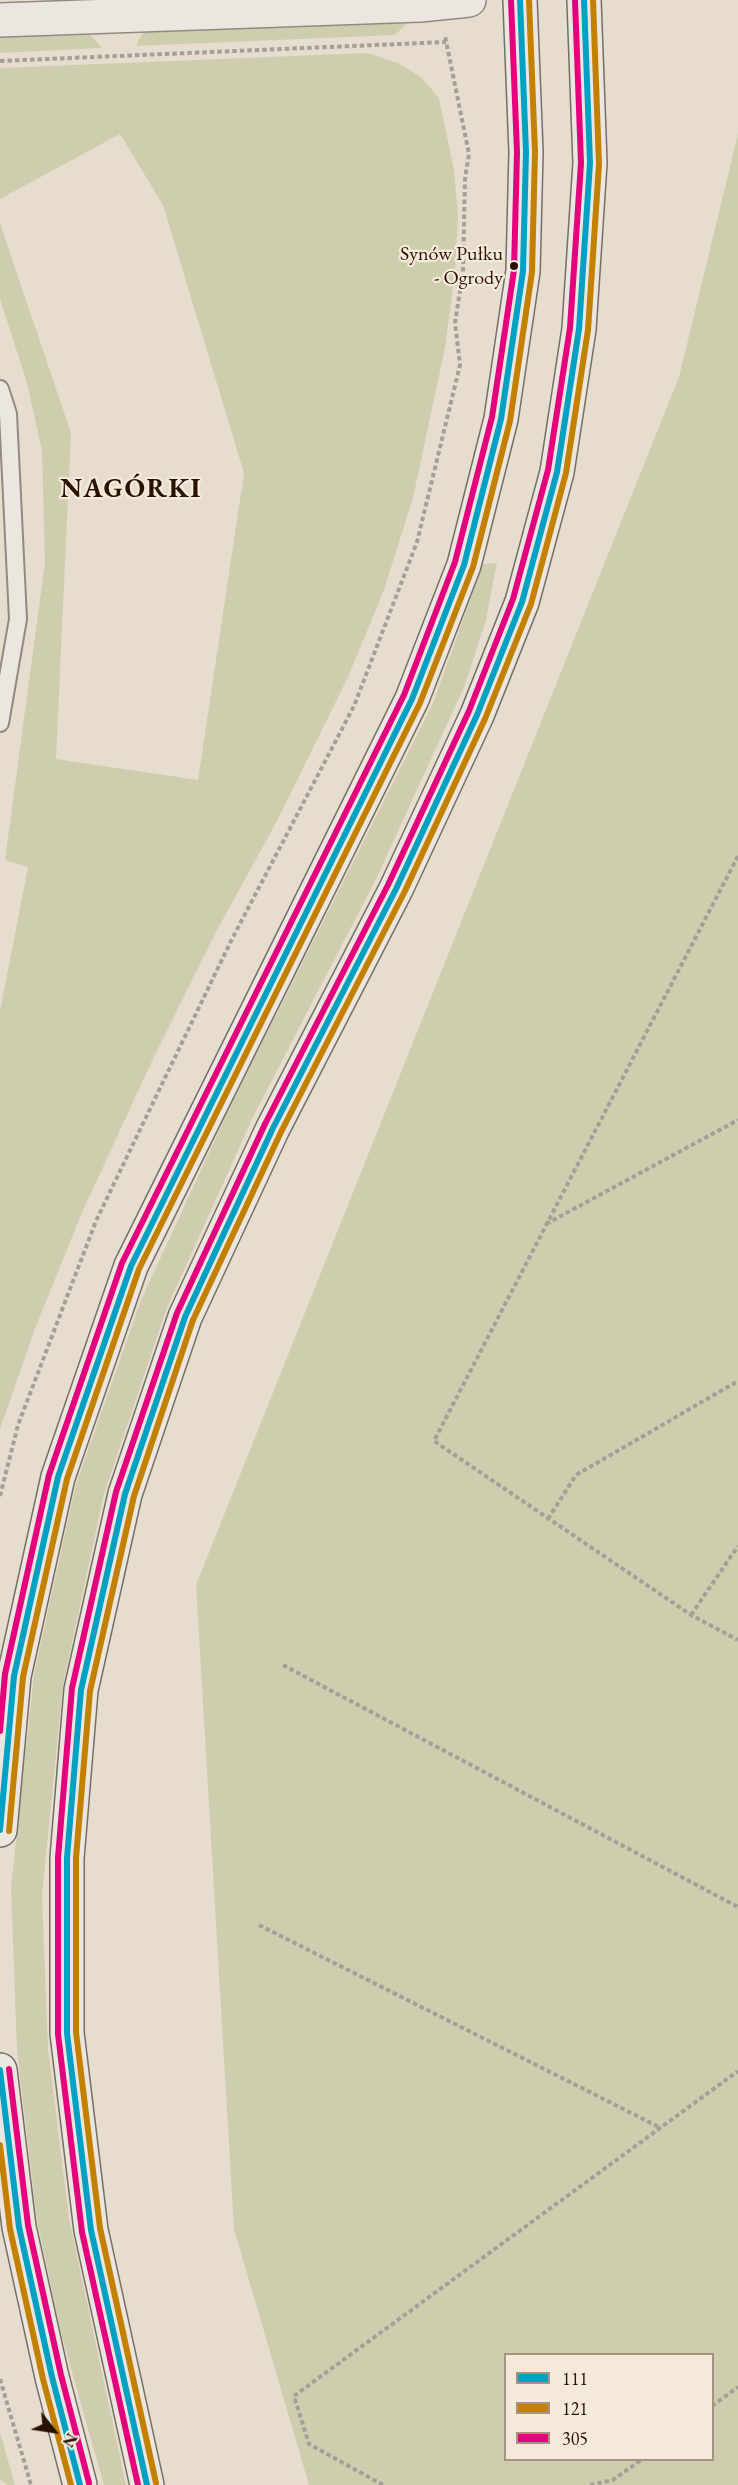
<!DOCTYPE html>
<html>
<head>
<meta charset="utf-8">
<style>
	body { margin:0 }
	#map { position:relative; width:738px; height:2485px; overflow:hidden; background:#e6ddcf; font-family:"EB Garamond",serif }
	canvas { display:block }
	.legend { position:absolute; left:504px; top:2353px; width:210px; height:108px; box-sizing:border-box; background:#f5eada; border:2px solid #a49484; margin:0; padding:8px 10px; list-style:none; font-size:18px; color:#2a1202 }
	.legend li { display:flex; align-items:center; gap:12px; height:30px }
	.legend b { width:30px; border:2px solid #a49484 }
	.north { position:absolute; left:24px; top:2401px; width:60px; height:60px; -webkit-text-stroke:4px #f5eada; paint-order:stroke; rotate:120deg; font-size:16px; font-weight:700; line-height:24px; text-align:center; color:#2a1202 }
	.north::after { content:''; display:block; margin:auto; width:21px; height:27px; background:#2a1202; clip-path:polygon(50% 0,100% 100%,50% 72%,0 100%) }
</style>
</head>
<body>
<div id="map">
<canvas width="738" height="2485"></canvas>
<ul class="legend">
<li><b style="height:8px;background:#02a1c4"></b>111</li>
<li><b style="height:8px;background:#c48100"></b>121</li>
<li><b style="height:8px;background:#e5007d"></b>305</li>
</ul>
<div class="north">N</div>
</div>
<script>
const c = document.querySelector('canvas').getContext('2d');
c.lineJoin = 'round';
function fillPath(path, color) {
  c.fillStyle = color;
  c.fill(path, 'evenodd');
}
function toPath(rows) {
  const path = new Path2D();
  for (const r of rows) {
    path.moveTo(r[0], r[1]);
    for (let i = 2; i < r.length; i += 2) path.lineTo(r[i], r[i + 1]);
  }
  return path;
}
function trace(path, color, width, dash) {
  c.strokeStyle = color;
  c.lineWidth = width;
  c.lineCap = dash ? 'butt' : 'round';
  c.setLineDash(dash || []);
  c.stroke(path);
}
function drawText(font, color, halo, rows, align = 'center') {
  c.font = font + ' "EB Garamond",serif';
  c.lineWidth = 4.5;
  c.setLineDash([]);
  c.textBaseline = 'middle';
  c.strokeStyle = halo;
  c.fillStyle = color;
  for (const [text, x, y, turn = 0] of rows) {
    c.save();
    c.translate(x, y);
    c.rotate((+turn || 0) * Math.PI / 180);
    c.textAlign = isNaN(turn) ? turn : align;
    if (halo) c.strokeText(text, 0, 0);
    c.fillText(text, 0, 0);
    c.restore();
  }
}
fillPath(toPath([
	[278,22,407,23,395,35,136,46,144,29],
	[85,29,102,48,0,53,0,34],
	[367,53,398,63,421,77,439,98,454,170,458,216,455,273,445,348,413,498,384,590,348,677,278,819,216,932,153,1059,81,1215,36,1326,0,1429,0,1011,28,867,5,860,45,562,42,451,27,383,0,299,0,223,71,433,56,759,198,780,244,473,163,205,120,134,0,199,0,68],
	[738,134,738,2485,309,2485,234,2229,196,1585,679,377],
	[506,2354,712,2354,712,2460,506,2460],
	[497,563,486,620,465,685,376,879,253,1117,167,1308,104,1494,63,1685,42,1895,48,2048,69,2218,126,2485,104,2485,62,2337,37,2221,17,2050,11,1887,34,1674,76,1484,141,1300,230,1107,433,703,483,564],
	[0,2432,15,2485,8,2485,0,2479]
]), '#ceceaf');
const service = toPath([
	[0,389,8,414,18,619,0,723]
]);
const minor = toPath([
	[0,20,420,5,469,0]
]);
const secondary = toPath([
	[0,1830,14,1676,58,1477,131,1266,412,699,464,565,501,419,523,271,526,152,520,0],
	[0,2070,19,2227,52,2377,80,2485],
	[147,2485,91,2230,67,2033,67,1858,81,1690,125,1494,185,1317,273,1128,396,889,477,715,522,602,557,472,579,329,590,163,584,0]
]);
trace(service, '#928a80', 20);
trace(minor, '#928a80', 36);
trace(secondary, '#776f65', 36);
trace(toPath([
	[0,61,446,42],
	[738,856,434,1441,691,1615,738,1640],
	[546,1224,738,1120],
	[0,1496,18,1425,96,1221,231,941,354,706,417,542,460,365,455,323,463,272,465,178,469,154,445,36],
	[548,1519,576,1475,738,1381],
	[691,1615,738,1546],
	[283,1665,738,1907],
	[259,1925,661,2128],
	[0,2379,31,2485],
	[712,2406,738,2387],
	[383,2485,309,2444,294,2396,738,2071],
	[590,2485,613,2480,641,2460]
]), '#a59f98', 4, [4.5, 3]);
trace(service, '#ebe6e0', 16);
trace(minor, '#ebe6e0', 33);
trace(secondary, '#ebe6e0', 33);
trace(toPath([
	[0,1830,14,1676,58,1477,131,1266,412,699,464,565,501,419,523,271,526,152,520,0],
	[0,2070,19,2227,52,2377,80,2485],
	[147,2485,91,2230,67,2033,67,1858,81,1690,125,1494,185,1317,273,1128,396,889,477,715,522,602,557,472,579,329,590,163,584,0]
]), '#02a1c4', 6);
trace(toPath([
	[9,1831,23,1677,67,1479,139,1269,420,703,473,567,510,421,532,272,535,152,529,0],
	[0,2145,10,2229,43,2379,71,2485],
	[156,2483,100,2228,76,2032,76,1858,90,1691,134,1496,193,1320,281,1132,404,893,485,719,531,604,566,473,588,330,599,164,593,0]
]), '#c48100', 6);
trace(toPath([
	[0,1731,5,1674,49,1475,122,1263,404,695,455,562,492,417,514,270,517,152,511,0],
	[9,2069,28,2225,61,2375,89,2483],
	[138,2485,82,2232,58,2034,58,1858,72,1688,116,1492,177,1313,265,1124,388,885,469,711,513,599,548,470,570,328,581,163,575,0]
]), '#e5007d', 6);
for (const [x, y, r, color] of [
	[514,266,5,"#2a1202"]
]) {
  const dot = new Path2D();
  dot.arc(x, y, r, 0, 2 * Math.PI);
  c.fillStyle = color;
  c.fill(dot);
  trace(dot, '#f5eada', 2);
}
drawText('20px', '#2a1202', '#f5eada', [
	["Synów Pułku",503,255],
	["- Ogrody",503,279]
], 'right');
c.letterSpacing = '1.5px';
drawText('bold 27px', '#2a1202', '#f5eada', [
	["NAGÓRKI",131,490]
]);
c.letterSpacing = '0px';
</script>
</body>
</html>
